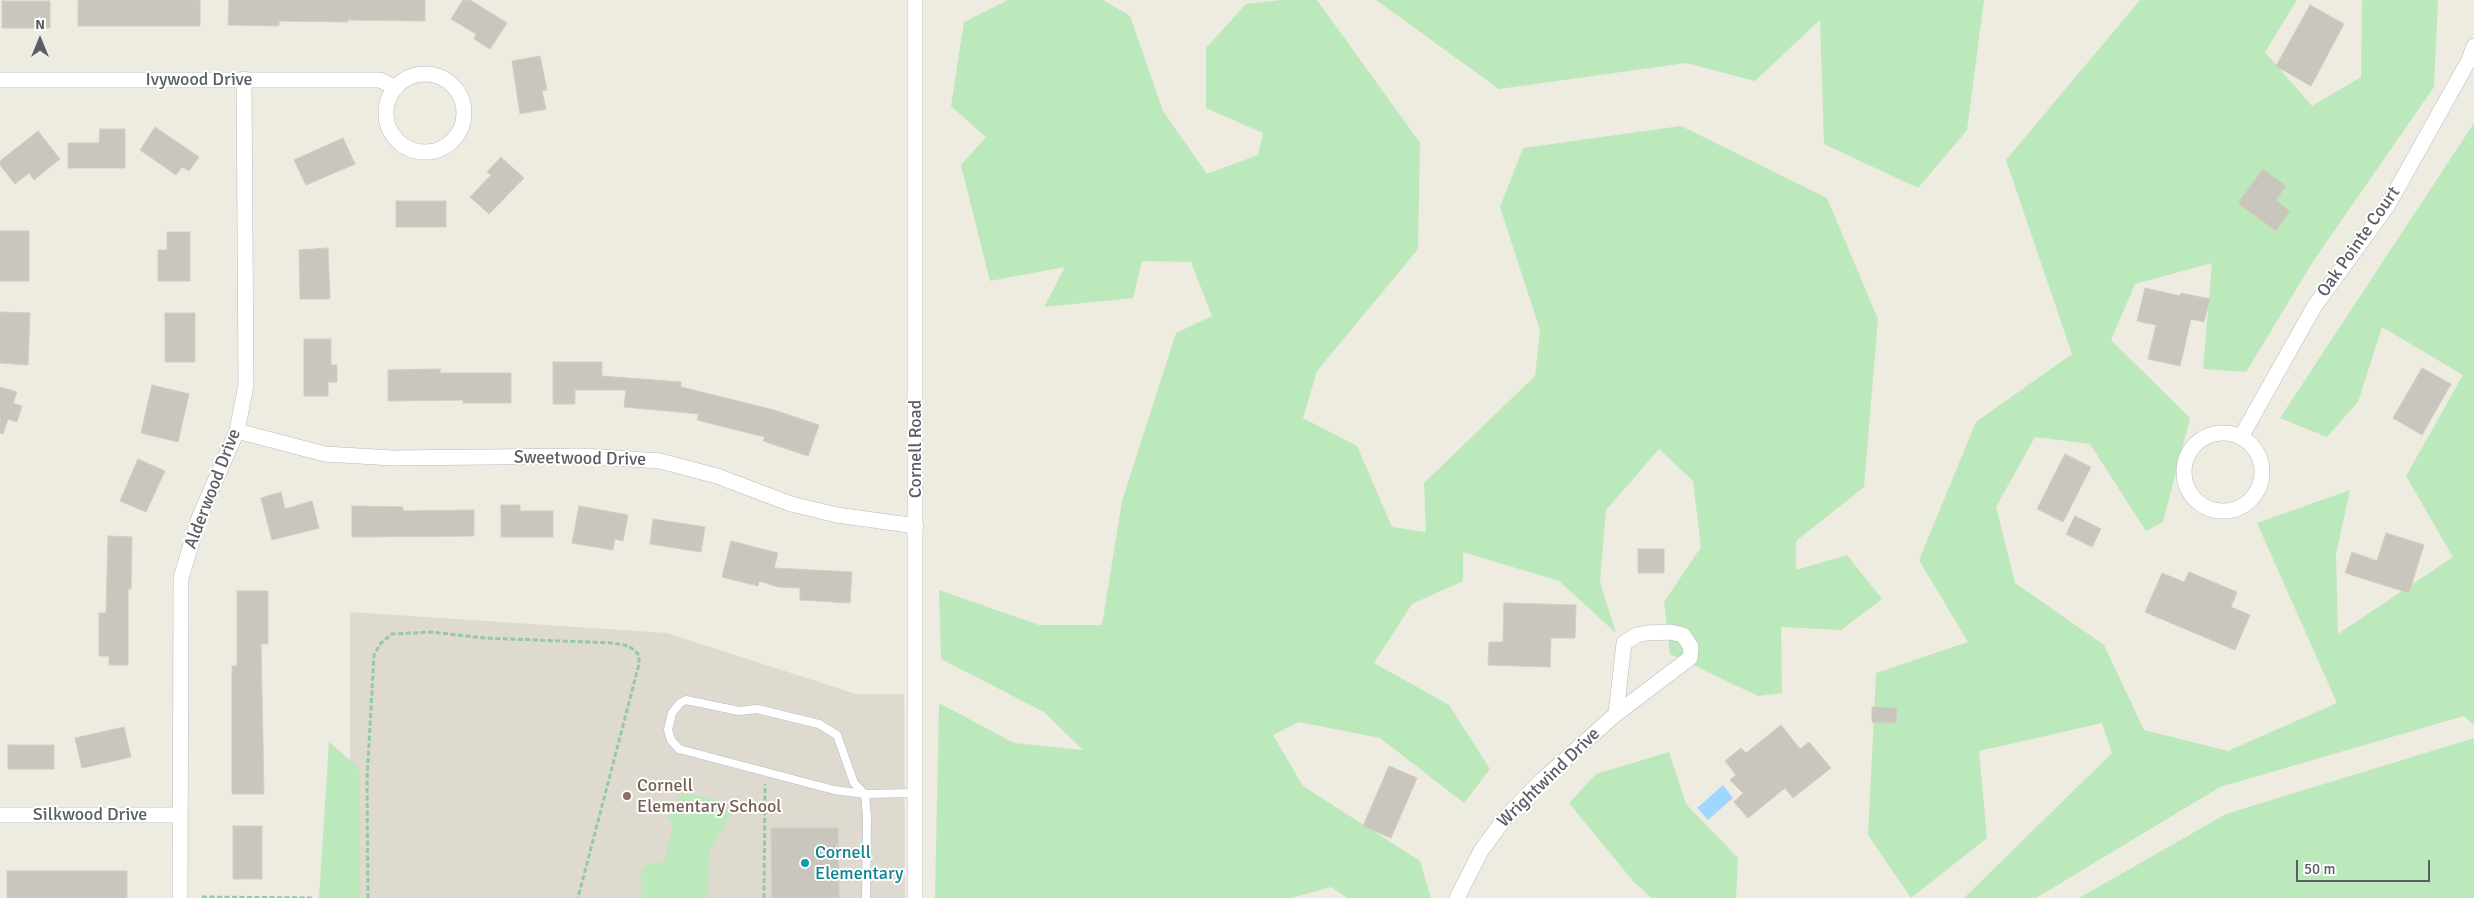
<!DOCTYPE html>
<html>
<head>
<meta charset="utf-8">
<style>
	body { margin:0 }
	#map { position:relative; width:2474px; height:898px; overflow:hidden; background:#eeebe1; font-family:Signika,sans-serif }
	canvas { display:block }
	.north { position:absolute; left:15px; top:15px; width:50px; height:50px; -webkit-text-stroke:4px #fff; paint-order:stroke; rotate:0deg; font-size:14px; font-weight:700; line-height:20px; text-align:center; color:#5a5e64 }
	.north::after { content:''; display:block; margin:auto; width:18px; height:22px; background:#5a5e64; clip-path:polygon(50% 0,100% 100%,50% 72%,0 100%) }
	.scale { position:absolute; left:2296px; top:860px; width:134px; height:22px; box-sizing:border-box; border:2px solid #5a5e64; border-top:0; padding-left:6px; font-size:15px; line-height:18px; white-space:nowrap; color:#5a5e64; -webkit-text-stroke:4px #fff; paint-order:stroke }
</style>
</head>
<body>
<div id="map">
<canvas width="2474" height="898"></canvas>
<div class="north">N</div>
<div class="scale">50 m</div>
</div>
<script>
const c = document.querySelector('canvas').getContext('2d');
c.lineJoin = 'round';
function fillPath(path, color) {
  c.fillStyle = color;
  c.fill(path, 'evenodd');
}
function toPath(rows) {
  const path = new Path2D();
  for (const r of rows) {
    if (r.length === 3) {
      path.moveTo(r[0] + r[2], r[1]);
      path.arc(r[0], r[1], r[2], 0, 2 * Math.PI);
      continue;
    }
    path.moveTo(r[0], r[1]);
    for (let i = 2; i < r.length; i += 2) path.lineTo(r[i], r[i + 1]);
  }
  return path;
}
function trace(path, color, width, dash) {
  c.strokeStyle = color;
  c.lineWidth = width;
  c.lineCap = dash ? 'butt' : 'round';
  c.setLineDash(dash || []);
  c.stroke(path);
}
function drawText(font, color, halo, rows, align = 'center') {
  c.font = font + ' Signika,sans-serif';
  c.lineWidth = 4;
  c.setLineDash([]);
  c.textBaseline = 'middle';
  c.strokeStyle = halo;
  c.fillStyle = color;
  for (const [text, x, y, turn = 0] of rows) {
    c.save();
    c.translate(x, y);
    c.rotate((+turn || 0) * Math.PI / 180);
    c.textAlign = isNaN(turn) ? turn : align;
    if (halo) c.strokeText(text, 0, 0);
    c.fillText(text, 0, 0);
    c.restore();
  }
}
fillPath(toPath([
	[350,612,667,633,856,694,904,694,905,898,350,898]
]), '#dedad0');
fillPath(toPath([
	[1008,0,1103,0,1130,16,1163,111,1207,174,1258,155,1263,133,1206,108,1206,48,1246,4,1281,0,1317,0,1420,143,1418,249,1317,371,1303,418,1357,446,1392,527,1426,532,1424,483,1535,376,1540,330,1500,207,1523,148,1681,126,1827,198,1878,319,1864,487,1796,541,1796,570,1847,555,1882,599,1841,630,1781,627,1782,693,1758,696,1670,654,1664,602,1701,547,1693,481,1659,449,1606,510,1600,582,1616,633,1559,581,1463,552,1463,581,1412,604,1374,663,1449,705,1490,769,1464,803,1380,738,1299,722,1273,735,1303,786,1420,861,1431,898,1347,898,1331,887,1291,898,935,898,939,703,1014,743,1083,750,1044,712,941,659,939,590,1039,625,1102,625,1122,501,1176,333,1212,316,1191,262,1142,261,1133,298,1044,307,1065,267,990,281,961,165,986,137,951,106,964,22],
	[1376,0,1984,0,1967,130,1918,188,1824,144,1820,20,1755,81,1686,63,1499,89],
	[2140,0,2297,0,2265,52,2312,106,2361,77,2362,0,2438,0,2434,87,2314,260,2246,372,2203,369,2212,263,2135,284,2111,340,2190,418,2163,522,2146,531,2090,444,2035,437,1996,507,2015,583,2104,645,2144,730,2228,751,2337,703,2257,523,2350,490,2336,554,2338,634,2453,557,2406,476,2463,375,2382,327,2358,402,2327,437,2280,418,2474,123,2474,725,2464,716,2220,787,2036,898,1964,898,2112,753,2102,723,1979,751,1987,838,1911,898,1868,835,1876,673,1968,642,1919,560,1976,422,2072,354,2006,160],
	[2474,738,2474,898,2079,898,2226,814],
	[329,742,359,768,360,898,319,898],
	[1669,752,1686,804,1738,858,1736,898,1652,898,1633,881,1569,803,1596,774],
	[682,793,714,799,731,814,709,852,708,898,641,898,641,870,645,865,665,861,673,823,667,818]
]), '#bbe9bb');
fillPath(toPath([
	[1723,785,1733,798,1708,820,1697,808]
]), '#a1d7ff');
const building = toPath([
	[78,0,200,0,200,26,78,26,78,0],
	[229,0,425,0,425,21,348,20,348,22,279,21,279,26,228,25,229,0],
	[463,0,470,0,507,23,490,49,474,39,476,34,451,19,463,0],
	[2,1,50,1,50,28,2,28,2,1],
	[2310,5,2344,24,2311,86,2276,66,2310,5],
	[540,56,547,90,542,91,546,109,520,114,512,61,540,56],
	[155,127,199,157,189,171,182,167,176,175,140,150,155,127],
	[100,129,125,129,125,168,68,168,68,143,99,143,100,129],
	[38,131,60,159,34,180,29,173,15,184,0,165,0,161,38,131],
	[343,138,355,164,306,185,294,160,343,138],
	[501,157,524,178,489,214,470,197,491,175,487,172,501,157],
	[2263,169,2286,186,2276,200,2290,211,2276,231,2238,203,2263,169],
	[396,201,446,201,446,227,396,227,396,201],
	[0,231,29,231,29,281,0,281,0,231],
	[167,232,190,232,190,281,158,281,158,250,167,250,167,232],
	[328,248,330,299,300,299,299,250,328,248],
	[2145,288,2180,296,2181,293,2210,299,2204,322,2191,319,2180,366,2148,359,2156,325,2137,321,2145,288],
	[0,312,30,313,28,365,0,363,0,312],
	[165,313,195,313,195,362,165,362,165,313],
	[304,339,331,339,331,365,337,365,337,382,328,382,328,396,304,396,304,339],
	[553,362,602,362,602,376,681,382,681,387,774,410,819,425,808,456,763,441,765,437,697,420,699,414,624,407,626,390,575,390,575,404,553,404,553,362],
	[2422,368,2451,384,2422,435,2393,418,2422,368],
	[440,369,440,373,511,373,511,403,463,403,463,400,388,401,388,370,440,369],
	[152,385,189,394,178,442,141,433,152,385],
	[0,387,17,392,13,403,22,406,17,422,8,419,3,434,0,433,0,387],
	[2065,454,2091,467,2063,522,2037,509,2065,454],
	[138,459,165,471,146,512,120,501,138,459],
	[281,492,285,509,312,501,319,528,272,540,261,498,281,492],
	[501,505,520,505,520,511,553,511,553,537,501,537,501,505],
	[352,506,403,507,403,511,474,510,474,536,352,537,352,506],
	[579,506,628,515,623,541,615,539,613,550,572,543,579,506],
	[2075,516,2101,529,2092,547,2066,534,2075,516],
	[653,519,705,527,701,552,650,544,653,519],
	[2386,533,2424,545,2409,593,2345,573,2352,552,2377,561,2386,533],
	[108,536,132,537,131,589,128,589,128,665,109,665,109,656,99,656,99,613,106,613,108,536],
	[731,541,778,553,774,568,852,572,850,603,800,600,800,588,778,587,759,581,758,586,722,577,731,541],
	[1638,549,1664,549,1664,573,1638,573,1638,549],
	[2189,572,2237,592,2231,607,2250,615,2235,650,2145,612,2162,573,2184,582,2189,572],
	[237,591,268,591,268,644,261,644,264,794,232,794,232,666,237,666,237,591],
	[1504,603,1576,605,1575,638,1551,638,1550,667,1488,665,1489,642,1503,642,1504,603],
	[1872,707,1897,708,1896,723,1872,722,1872,707],
	[1781,725,1800,749,1809,742,1831,768,1793,798,1785,788,1748,818,1734,802,1743,793,1730,780,1736,775,1725,761,1741,748,1746,753,1781,725],
	[124,727,131,757,82,768,75,738,124,727],
	[8,745,54,745,54,769,8,769,8,745],
	[1389,766,1417,778,1391,838,1363,826,1389,766],
	[233,826,262,826,262,879,233,879,233,826],
	[771,828,838,828,839,898,772,898,771,828],
	[7,871,127,871,127,898,7,898,7,871]
]);
fillPath(building, '#c9c6be');
trace(building, '#d4cdbf', 1);
const service = toPath([
	[866,898,867,817,865,794,854,783,837,735,819,724,757,709,739,711,686,700,680,703,672,713,668,730,671,740,679,749,834,790,865,794,915,793]
]);
const minor = toPath([
	[915,0,915,898],
	[425,113,39],
	[0,80,380,80,396,88],
	[237,431,325,454,393,458,583,456,660,461,717,476,791,504,837,515,916,526],
	[2223,472,39],
	[2241,437,2314,307,2388,205,2469,60,2474,46],
	[0,815,180,815],
	[180,898,181,578,199,518,237,431,246,385,244,79],
	[1457,898,1481,851,1505,818,1541,781,1616,714,1690,658,1691,647,1683,635,1670,632,1647,633,1637,635,1624,643,1616,714]
]);
trace(service, '#b7babf', 9);
trace(minor, '#b7babf', 16);
trace(toPath([
	[202,897,314,898],
	[368,898,367,779,374,655,381,643,392,634,432,632,484,638,613,643,629,646,639,655,639,664,578,898],
	[764,898,765,784]
]), '#94caa3', 3, [5, 2.5]);
trace(service, '#fff', 8);
trace(minor, '#fff', 15);
for (const [x, y, r, color] of [
	[627,796,5,"#8d6e63"],
	[805,863,5,"#0f9aa8"]
]) {
  const dot = new Path2D();
  dot.arc(x, y, r, 0, 2 * Math.PI);
  c.fillStyle = color;
  c.fill(dot);
  trace(dot, '#fff', 2);
}
drawText('18px', '#5a5e64', '#fff', [
	["Ivywood Drive",199,80],
	["Oak Pointe Court",2359,242,-55],
	["Cornell Road",916,449,-90],
	["Sweetwood Drive",580,459,1],
	["Alderwood Drive",213,489,-69],
	["Wrightwind Drive",1549,778,-44],
	["Silkwood Drive",90,815]
]);
drawText('18px', '#785e54', '#fff', [
	["Cornell",637,786],
	["Elementary School",637,807]
], 'left');
drawText('18px', '#0d838f', '#fff', [
	["Cornell",815,853],
	["Elementary",815,874]
], 'left');
</script>
</body>
</html>
